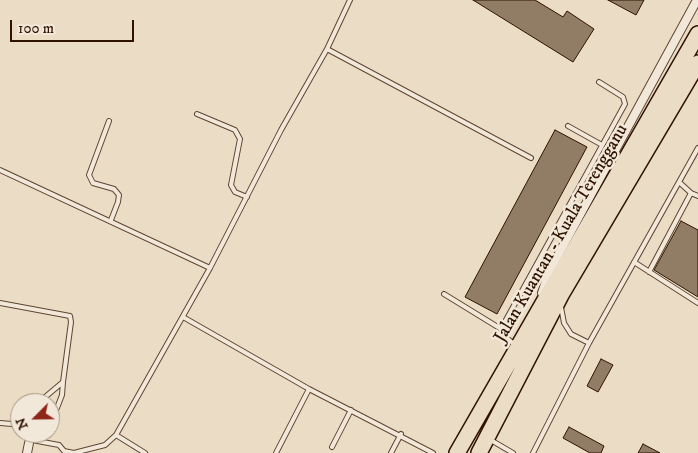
<!DOCTYPE html>
<html>
<head>
<meta charset="utf-8">
<style>
	body { margin:0 }
	#map { position:relative; width:698px; height:453px; overflow:hidden; background:#ebdcc5; font-family:"IM FELL DW Pica",serif }
	canvas { display:block }
	.north { position:absolute; left:10px; top:393px; width:50px; height:50px; box-sizing:border-box; background:#f2e8d9; border:1px solid #a49382; border-radius:50%; rotate:247deg; font-size:14px; font-weight:700; line-height:20px; text-align:center; color:#2f1300 }
	.north::after { content:''; display:block; margin:auto; width:18px; height:22px; background:#8f2418; clip-path:polygon(50% 0,100% 100%,50% 72%,0 100%) }
	.scale { position:absolute; left:10px; top:20px; width:124px; height:22px; box-sizing:border-box; border:2px solid #2f1300; border-top:0; padding-left:6px; font-size:15px; line-height:18px; white-space:nowrap; color:#2f1300; -webkit-text-stroke:4px #f2e8d9; paint-order:stroke }
</style>
</head>
<body>
<div id="map">
<canvas width="698" height="453"></canvas>
<div class="north">N</div>
<div class="scale">100 m</div>
</div>
<script>
const c = document.querySelector('canvas').getContext('2d');
c.lineJoin = 'round';
function fillPath(path, color) {
  c.fillStyle = color;
  c.fill(path, 'evenodd');
}
function toPath(rows) {
  const path = new Path2D();
  for (const r of rows) {
    path.moveTo(r[0], r[1]);
    for (let i = 2; i < r.length; i += 2) path.lineTo(r[i], r[i + 1]);
  }
  return path;
}
function trace(path, color, width, dash) {
  c.strokeStyle = color;
  c.lineWidth = width;
  c.lineCap = dash ? 'butt' : 'round';
  c.setLineDash(dash || []);
  c.stroke(path);
}
function drawText(font, color, halo, rows, align = 'center') {
  c.font = font + ' "IM FELL DW Pica",serif';
  c.lineWidth = 5;
  c.setLineDash([]);
  c.textBaseline = 'middle';
  c.strokeStyle = halo;
  c.fillStyle = color;
  for (const [text, x, y, turn = 0] of rows) {
    c.save();
    c.translate(x, y);
    c.rotate((+turn || 0) * Math.PI / 180);
    c.textAlign = isNaN(turn) ? turn : align;
    if (halo) c.strokeText(text, 0, 0);
    c.fillText(text, 0, 0);
    c.restore();
  }
}
const building = toPath([
	[473,0,535,0,563,17,567,11,594,29,573,62,473,0],
	[608,0,644,0,636,15,608,0],
	[555,130,587,147,497,314,465,297,555,130],
	[681,221,698,230,698,297,654,270,681,221],
	[601,359,613,365,598,392,587,386,601,359],
	[569,427,604,446,601,453,590,453,563,438,569,427],
	[643,444,660,453,638,453,643,444]
]);
fillPath(building, '#917c66');
trace(building, '#2f1300', 1);
const lane = toPath([
	[327,49,531,158],
	[197,114,235,130,240,139,231,185,235,192,247,197],
	[109,121,89,175,93,183,114,189,119,195,118,202,111,220],
	[568,126,602,145],
	[0,170,210,268],
	[691,193,698,196],
	[634,262,698,303],
	[649,272,691,193,679,182],
	[444,294,501,329],
	[0,303,70,316,71,322,63,382,38,403],
	[561,307,564,323,571,334,589,343],
	[183,317,309,389,433,453],
	[515,345,501,333,501,329,625,104,623,97,599,82],
	[50,417,57,408,62,395,63,382],
	[0,423,12,424,20,417],
	[12,424,20,426],
	[116,435,145,453],
	[489,439,513,453],
	[29,443,32,440,59,445,64,451,74,453,105,445,116,435,210,268,281,130,327,49,350,0],
	[332,447,351,410],
	[276,453,309,389],
	[391,453,401,434],
	[533,453,589,343,698,148]
]);
const street = toPath([
	[542,293,550,270,697,0],
	[27,453,29,443]
]);
const highway = toPath([
	[457,453,698,34],
	[479,453,561,295,698,63]
]);
trace(lane, '#5e4531', 6);
trace(street, '#5e4531', 10);
trace(highway, '#2f1300', 18);
trace(lane, '#f2e8d9', 4);
trace(street, '#f2e8d9', 8);
trace(highway, '#ebdcc5', 15);
drawText('18px', '#2f1300', '#f2e8d9', [
	["Jalan Kuantan - Kuala Terengganu",562,234,-60]
]);
</script>
</body>
</html>
